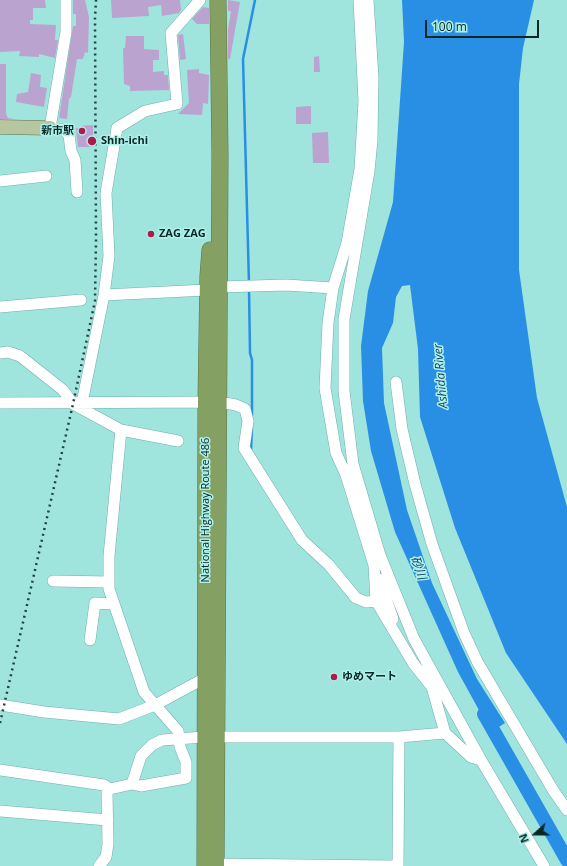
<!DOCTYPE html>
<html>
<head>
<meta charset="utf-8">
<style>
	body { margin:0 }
	#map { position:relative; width:567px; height:866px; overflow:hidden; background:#a0e4de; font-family:"Open Sans",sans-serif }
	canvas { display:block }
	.north { position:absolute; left:515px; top:814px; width:40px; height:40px; -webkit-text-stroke:3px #adf1eb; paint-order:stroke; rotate:249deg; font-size:11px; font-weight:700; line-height:16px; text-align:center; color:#092624 }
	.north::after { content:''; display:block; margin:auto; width:14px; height:18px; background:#092624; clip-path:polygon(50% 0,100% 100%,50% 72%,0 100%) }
	.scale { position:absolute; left:425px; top:20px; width:114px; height:18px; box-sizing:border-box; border:2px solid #092624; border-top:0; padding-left:5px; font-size:12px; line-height:14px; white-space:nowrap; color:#092624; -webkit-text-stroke:3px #adf1eb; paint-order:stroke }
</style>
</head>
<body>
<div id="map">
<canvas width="567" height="866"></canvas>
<div class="north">N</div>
<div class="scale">100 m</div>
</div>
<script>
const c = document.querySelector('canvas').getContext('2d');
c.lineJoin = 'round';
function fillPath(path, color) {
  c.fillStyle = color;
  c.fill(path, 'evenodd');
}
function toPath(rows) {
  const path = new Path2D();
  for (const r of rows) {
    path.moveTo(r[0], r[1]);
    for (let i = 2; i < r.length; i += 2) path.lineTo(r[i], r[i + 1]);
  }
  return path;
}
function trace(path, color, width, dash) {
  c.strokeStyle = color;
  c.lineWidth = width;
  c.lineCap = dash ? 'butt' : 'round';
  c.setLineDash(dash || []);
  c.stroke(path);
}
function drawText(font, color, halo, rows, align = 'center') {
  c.font = font + ' "Open Sans","Noto Sans JP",sans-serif';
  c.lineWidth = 3;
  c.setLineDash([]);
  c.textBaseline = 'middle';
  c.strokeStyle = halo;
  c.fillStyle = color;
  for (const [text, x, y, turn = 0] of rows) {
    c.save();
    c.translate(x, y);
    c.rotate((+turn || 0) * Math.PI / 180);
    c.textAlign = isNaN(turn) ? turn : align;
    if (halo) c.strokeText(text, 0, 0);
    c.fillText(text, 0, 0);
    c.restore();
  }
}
fillPath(toPath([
	[402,0,534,0,523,48,519,84,519,270,537,398,567,507,567,744,506,653,455,528,420,417,418,349,410,285,402,286,396,297,393,323,382,348,384,403,407,510,432,583,477,679,505,723,491,732,458,672,395,532,371,451,363,401,361,346,368,291,393,202,404,42]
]), '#298fe4');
trace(toPath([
	[249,284,243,59,255,0],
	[249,289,250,353,252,360,252,415],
	[251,450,252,428]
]), '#298fe4', 2.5);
trace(toPath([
	[484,714,567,860]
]), '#298fe4', 14);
fillPath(toPath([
	[0,0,45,0,46,8,33,8,33,20,30,20,30,24,56,25,55,40,58,40,55,58,39,54,39,57,19,56,20,51,0,52],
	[73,0,85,0,89,17,88,53,85,52,83,59,77,59,71,97,69,99,67,119,59,118,73,26,76,26,76,14,73,14],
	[111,0,180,0,181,10,179,13,162,16,161,5,148,7,149,16,112,18],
	[228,0,240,2,230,59,228,59,228,29,231,11,228,11],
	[203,7,209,8,209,24,197,24,192,19],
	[183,34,186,59,180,60,178,35],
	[126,36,144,36,144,49,159,50,159,60,153,60,153,72,164,71,164,75,168,75,169,90,130,91,130,86,124,84,123,48,125,48],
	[319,56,320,72,314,72,314,57],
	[0,64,6,64,6,114,8,118,14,119,0,119],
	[199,69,199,73,209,75,208,104,203,103,202,115,178,114,189,103,187,70],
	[31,73,41,75,40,87,47,88,44,107,16,102,17,94,28,92],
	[311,106,311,124,296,124,296,107],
	[93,125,93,147,78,147,76,128,81,128,81,126],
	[328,132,329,163,313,163,312,133]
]), '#bba3d0');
const minor = toPath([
	[66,0,66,32,50,128,64,130,69,135,71,151,75,160,77,192],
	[359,0,364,101,360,169,347,243,333,288,328,323,325,388,336,453,346,475,374,565,376,601,413,663,432,687],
	[368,0,373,77,372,140,369,171,344,319,344,391,353,464,380,555,414,639,481,760,544,866],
	[0,181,46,176],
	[219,287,286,285,333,288],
	[104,295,207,290],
	[0,307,81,300],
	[0,353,8,352,20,356,63,390,73,404,121,430,178,441],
	[396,382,402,429,415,484,432,544,464,633,478,663,553,790,567,810],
	[0,403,219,402,236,405,245,409,248,421,244,448,302,540,329,565,356,598,366,602,376,601],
	[82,403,104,295,109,256,106,193,117,128,145,111,177,104,171,33,200,0],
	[121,430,109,556,109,589,144,692,178,731,180,747,186,762,186,778,141,786,132,784],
	[379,579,393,619],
	[53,581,109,582],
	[90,640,95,603,114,604],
	[436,682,432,687,445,733,471,757,481,760],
	[0,705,44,712,119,719,155,705,205,678],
	[0,770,104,785,110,789],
	[0,811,108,820],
	[210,864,392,866],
	[99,866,106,857,108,844,107,792,110,789,132,784,141,756,152,745,162,740,204,737,399,737,445,733],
	[398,866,399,737]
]);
const major = toPath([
	[0,127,50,128]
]);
const highway = toPath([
	[205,866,206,402,208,276,210,250],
	[216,866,220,155,218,0]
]);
trace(minor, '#6db0aa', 12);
trace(major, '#59754c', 15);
trace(highway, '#59754c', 17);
trace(minor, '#fff', 11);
trace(major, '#b5c6a1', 14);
trace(highway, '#84a062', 16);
trace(toPath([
	[0,723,73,404,95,301,96,240,95,18,96,0]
]), '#214442', 2.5, [2, 4]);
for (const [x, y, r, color] of [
	[82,131,4,"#ad1b4b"],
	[92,141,5,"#ad1b4b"],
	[151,234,4,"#ad1b4b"],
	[334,677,4,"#ad1b4b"]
]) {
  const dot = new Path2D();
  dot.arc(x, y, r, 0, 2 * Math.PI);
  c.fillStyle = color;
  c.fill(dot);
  trace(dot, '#adf1eb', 1.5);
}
drawText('bold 11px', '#092624', '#adf1eb', [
	["新市駅",74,131,"right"],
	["Shin-ichi",101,141],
	["ZAG ZAG",159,234],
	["ゆめマート",342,677]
], 'left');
drawText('11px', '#092624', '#adf1eb', [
	["National Highway Route 486",206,510,-90]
]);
drawText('italic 12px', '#143b5d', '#adf1eb', [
	["Ashida River",441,376,-95],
	["砂川",418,568,70]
]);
</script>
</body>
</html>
